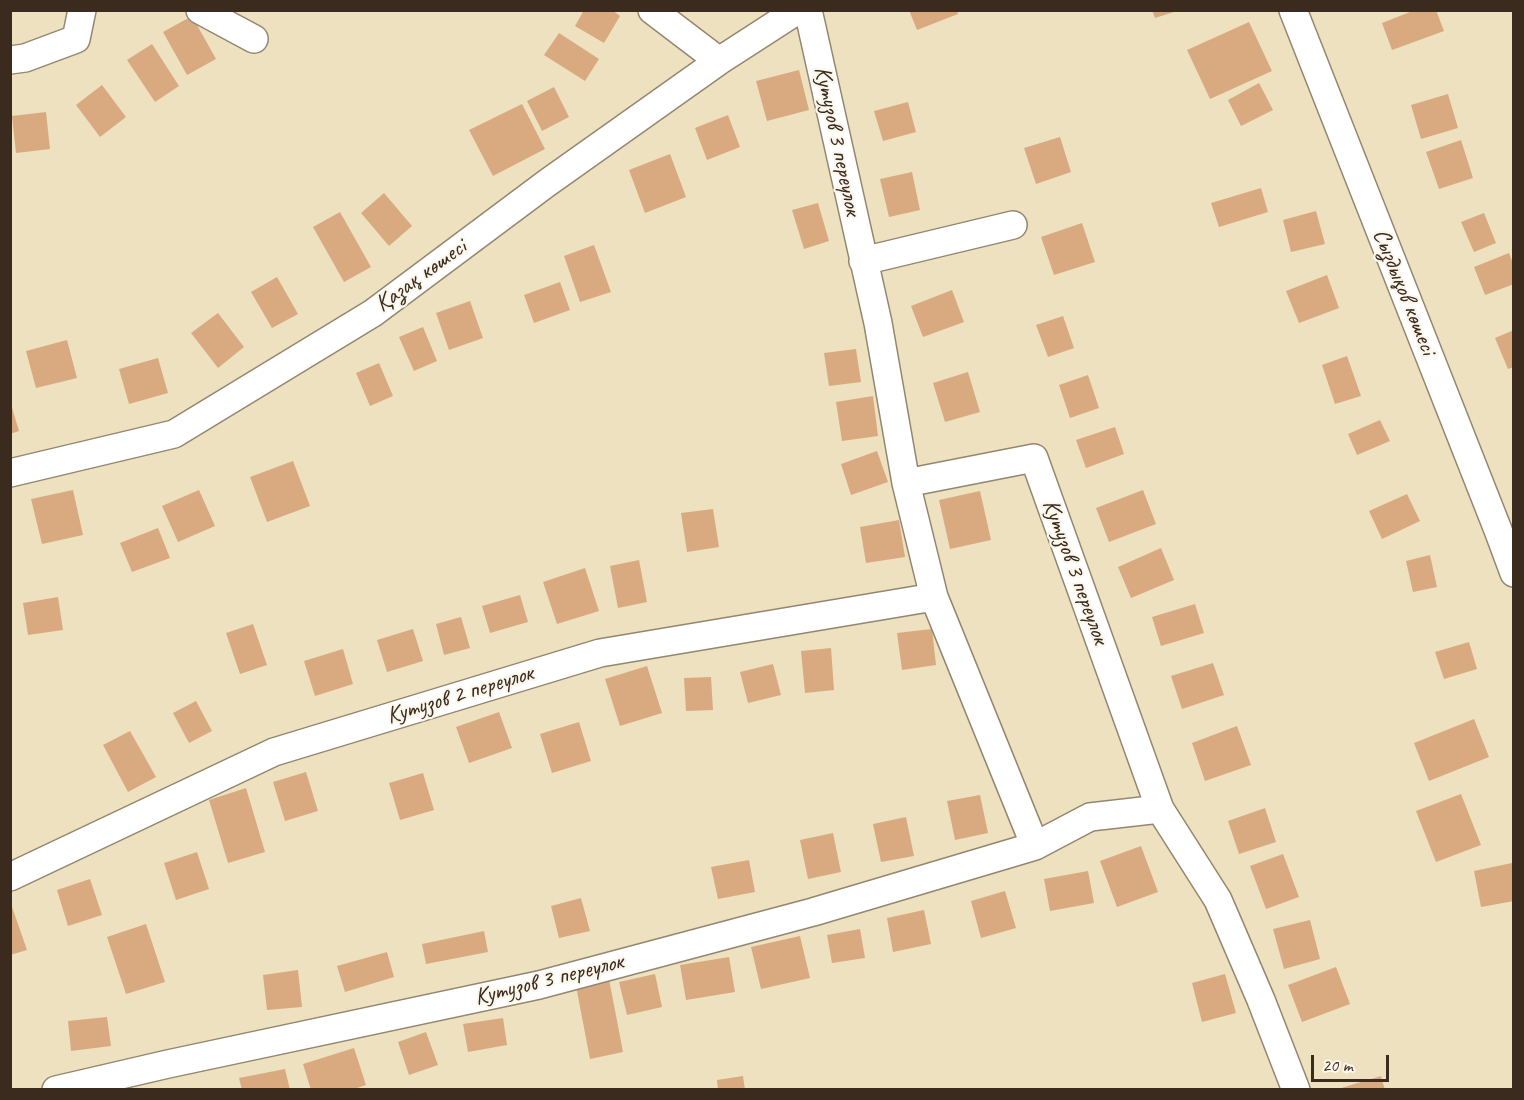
<!DOCTYPE html>
<html>
<head>
<meta charset="utf-8">
<style>
	body { margin:0 }
	#map { position:relative; width:1524px; height:1100px; overflow:hidden; background:#ede1c0; font-family:Caveat,sans-serif }
	canvas { display:block }
	.frame { position:absolute; inset:0; border:12px solid #3b2a1e; pointer-events:none }
	.scale { position:absolute; left:1311px; top:1055px; width:78px; height:27px; box-sizing:border-box; border:3px solid #3b2a1e; border-top:0; padding-left:8px; font-size:18px; line-height:21px; white-space:nowrap; color:#3b2a1e; -webkit-text-stroke:4px #fbf7ec; paint-order:stroke }
</style>
</head>
<body>
<div id="map">
<canvas width="1524" height="1100"></canvas>
<div class="frame"></div>
<div class="scale">20 m</div>
</div>
<script>
const c = document.querySelector('canvas').getContext('2d');
c.lineJoin = 'round';
function fillPath(path, color) {
  c.fillStyle = color;
  c.fill(path, 'evenodd');
}
function toPath(rows) {
  const path = new Path2D();
  for (const r of rows) {
    path.moveTo(r[0], r[1]);
    for (let i = 2; i < r.length; i += 2) path.lineTo(r[i], r[i + 1]);
  }
  return path;
}
function trace(path, color, width, dash) {
  c.strokeStyle = color;
  c.lineWidth = width;
  c.lineCap = dash ? 'butt' : 'round';
  c.setLineDash(dash || []);
  c.stroke(path);
}
function drawText(font, color, halo, rows, align = 'center') {
  c.font = font + ' Caveat,sans-serif';
  c.lineWidth = 4.5;
  c.setLineDash([]);
  c.textBaseline = 'middle';
  c.strokeStyle = halo;
  c.fillStyle = color;
  for (const [text, x, y, turn = 0] of rows) {
    c.save();
    c.translate(x, y);
    c.rotate((+turn || 0) * Math.PI / 180);
    c.textAlign = isNaN(turn) ? turn : align;
    if (halo) c.strokeText(text, 0, 0);
    c.fillText(text, 0, 0);
    c.restore();
  }
}
fillPath(toPath([
	[584,10,612,10,620,16,604,43,575,26],
	[909,10,957,10,958,14,917,30],
	[1152,10,1177,10,1177,11,1155,18],
	[1415,10,1436,10,1444,31,1392,50,1382,23],
	[192,16,216,59,187,75,163,32],
	[1249,22,1272,71,1210,99,1187,50],
	[559,33,599,59,585,81,544,55],
	[152,44,179,86,155,102,127,60],
	[799,70,809,110,767,121,756,81],
	[1259,83,1273,110,1241,126,1228,100],
	[102,85,126,117,100,137,76,105],
	[554,87,569,117,542,131,527,101],
	[1448,94,1458,128,1421,139,1411,105],
	[908,102,916,132,883,141,874,111],
	[522,104,545,149,493,176,469,130],
	[46,112,50,149,16,153,12,116],
	[728,115,740,147,707,160,695,128],
	[1060,137,1071,172,1036,184,1024,148],
	[1461,140,1473,178,1439,189,1426,152],
	[670,154,686,197,645,213,629,170],
	[912,172,920,210,889,217,880,179],
	[1261,188,1268,212,1219,227,1211,203],
	[384,193,412,226,389,246,361,213],
	[818,203,829,241,804,249,792,210],
	[1316,211,1325,244,1291,252,1283,220],
	[340,212,371,267,344,282,313,227],
	[1484,213,1496,243,1474,252,1461,222],
	[1082,223,1095,262,1054,275,1041,237],
	[594,245,611,292,580,302,564,256],
	[1509,253,1514,266,1514,284,1485,295,1474,267],
	[1327,275,1339,308,1299,323,1286,291],
	[277,277,298,314,272,328,251,292],
	[560,282,570,310,534,323,524,295],
	[952,290,964,322,923,337,911,306],
	[470,301,483,338,449,350,436,313],
	[218,313,244,347,218,368,191,333],
	[1063,316,1074,348,1048,357,1036,325],
	[423,327,437,361,414,371,399,337],
	[1514,330,1514,367,1508,369,1495,338],
	[67,340,77,378,36,388,26,351],
	[856,349,861,382,829,386,824,353],
	[1347,356,1361,396,1335,404,1322,365],
	[158,358,168,393,129,404,119,369],
	[379,363,393,396,370,406,356,373],
	[968,372,980,412,945,422,933,383],
	[1088,375,1099,408,1070,418,1059,385],
	[873,396,878,436,842,441,836,402],
	[10,401,19,431,10,434],
	[1380,420,1390,441,1357,455,1348,434],
	[1115,427,1124,454,1086,468,1076,440],
	[877,451,888,482,851,495,841,464],
	[293,461,310,506,267,522,250,477],
	[73,490,83,535,42,544,31,499],
	[199,490,215,526,178,542,162,506],
	[1143,490,1156,524,1109,542,1096,508],
	[980,491,991,540,950,549,939,500],
	[1407,494,1420,521,1382,539,1369,511],
	[713,509,719,547,687,552,681,513],
	[899,520,905,557,866,563,860,527],
	[158,528,170,558,132,572,120,543],
	[1161,548,1174,580,1131,598,1118,567],
	[1430,555,1437,587,1413,592,1406,561],
	[639,560,647,602,618,608,610,566],
	[585,568,599,611,557,624,543,582],
	[520,595,528,622,490,633,482,606],
	[58,597,63,630,28,635,23,603],
	[1195,604,1204,633,1161,646,1152,617],
	[461,617,470,648,444,655,436,624],
	[253,624,267,665,240,674,226,633],
	[413,629,423,661,387,672,377,640],
	[932,629,936,665,902,670,897,633],
	[1469,642,1477,669,1444,679,1435,652],
	[831,648,834,690,805,693,801,651],
	[343,649,353,684,315,696,304,661],
	[1213,663,1224,695,1182,709,1171,676],
	[773,664,781,695,748,703,740,672],
	[647,666,662,713,620,726,605,679],
	[711,677,713,710,686,711,684,678],
	[196,701,212,731,189,743,173,713],
	[499,712,512,748,469,763,456,727],
	[1474,719,1489,757,1429,781,1414,743],
	[579,722,591,761,552,773,540,734],
	[1237,726,1251,765,1205,781,1192,743],
	[130,731,156,777,128,792,103,745],
	[306,772,318,811,285,821,273,782],
	[423,773,434,810,400,820,389,783],
	[246,788,265,852,228,863,209,800],
	[1461,794,1481,845,1436,862,1416,811],
	[980,795,988,833,955,840,947,801],
	[1265,808,1276,842,1239,854,1228,821],
	[906,817,914,856,881,862,873,824],
	[833,833,841,872,808,879,800,840],
	[1141,846,1158,892,1117,907,1100,861],
	[197,852,209,889,176,900,164,863],
	[1283,854,1299,897,1266,909,1250,866],
	[749,860,755,892,718,899,711,867],
	[1512,863,1514,873,1514,901,1481,907,1474,871],
	[1088,871,1094,903,1050,911,1044,879],
	[90,879,102,915,68,926,57,890],
	[1005,891,1016,928,981,938,971,901],
	[581,898,590,931,559,938,551,906],
	[10,901,27,950,10,955],
	[924,910,931,944,893,952,887,918],
	[1310,920,1320,959,1284,969,1273,929],
	[146,924,165,982,126,994,107,937],
	[860,929,865,958,832,963,827,935],
	[484,931,488,952,426,964,422,944],
	[800,936,810,978,761,989,751,947],
	[387,952,394,977,345,992,337,966],
	[729,957,735,992,686,1000,680,965],
	[1336,967,1350,1004,1302,1022,1288,985],
	[298,970,302,1007,267,1010,263,975],
	[655,974,662,1007,627,1015,619,982],
	[1225,974,1236,1013,1202,1022,1192,983],
	[609,979,623,1052,590,1059,576,986],
	[107,1017,111,1046,71,1051,68,1021],
	[503,1018,507,1045,468,1052,463,1024],
	[426,1032,438,1065,409,1075,398,1042],
	[354,1048,366,1085,351,1090,311,1090,303,1064],
	[285,1069,290,1090,242,1090,239,1078],
	[743,1076,745,1090,718,1090,717,1080],
	[1381,1076,1385,1090,1338,1090,1338,1089]
]), '#d9aa7f');
const minor = toPath([
	[200,10,254,39],
	[652,10,719,61],
	[808,10,878,323,906,483,934,597,1035,846],
	[1293,10,1498,530,1514,573],
	[10,60,25,58,76,39,82,10],
	[863,261,1013,225],
	[10,473,174,434,373,313,547,183,719,61,798,10],
	[906,483,1034,458,1160,809,1218,900,1261,1000,1296,1090],
	[10,877,274,752,600,653,934,597],
	[56,1090,168,1064,539,985,813,912,1035,846,1090,817,1160,809]
]);
trace(minor, '#94866f', 30);
trace(minor, '#fff', 27);
drawText('24px', '#3b2a1e', '#fbf7ec', [
	["Кутузов 3 переулок",837,141,78],
	["Қазақ көшесі",421,276,-36],
	["Сыздықов көшесі",1404,292,68],
	["Кутузов 3 переулок",1075,572,70],
	["Кутузов 2 переулок",460,695,-17],
	["Кутузов 3 переулок",549,980,-14]
]);
</script>
</body>
</html>
